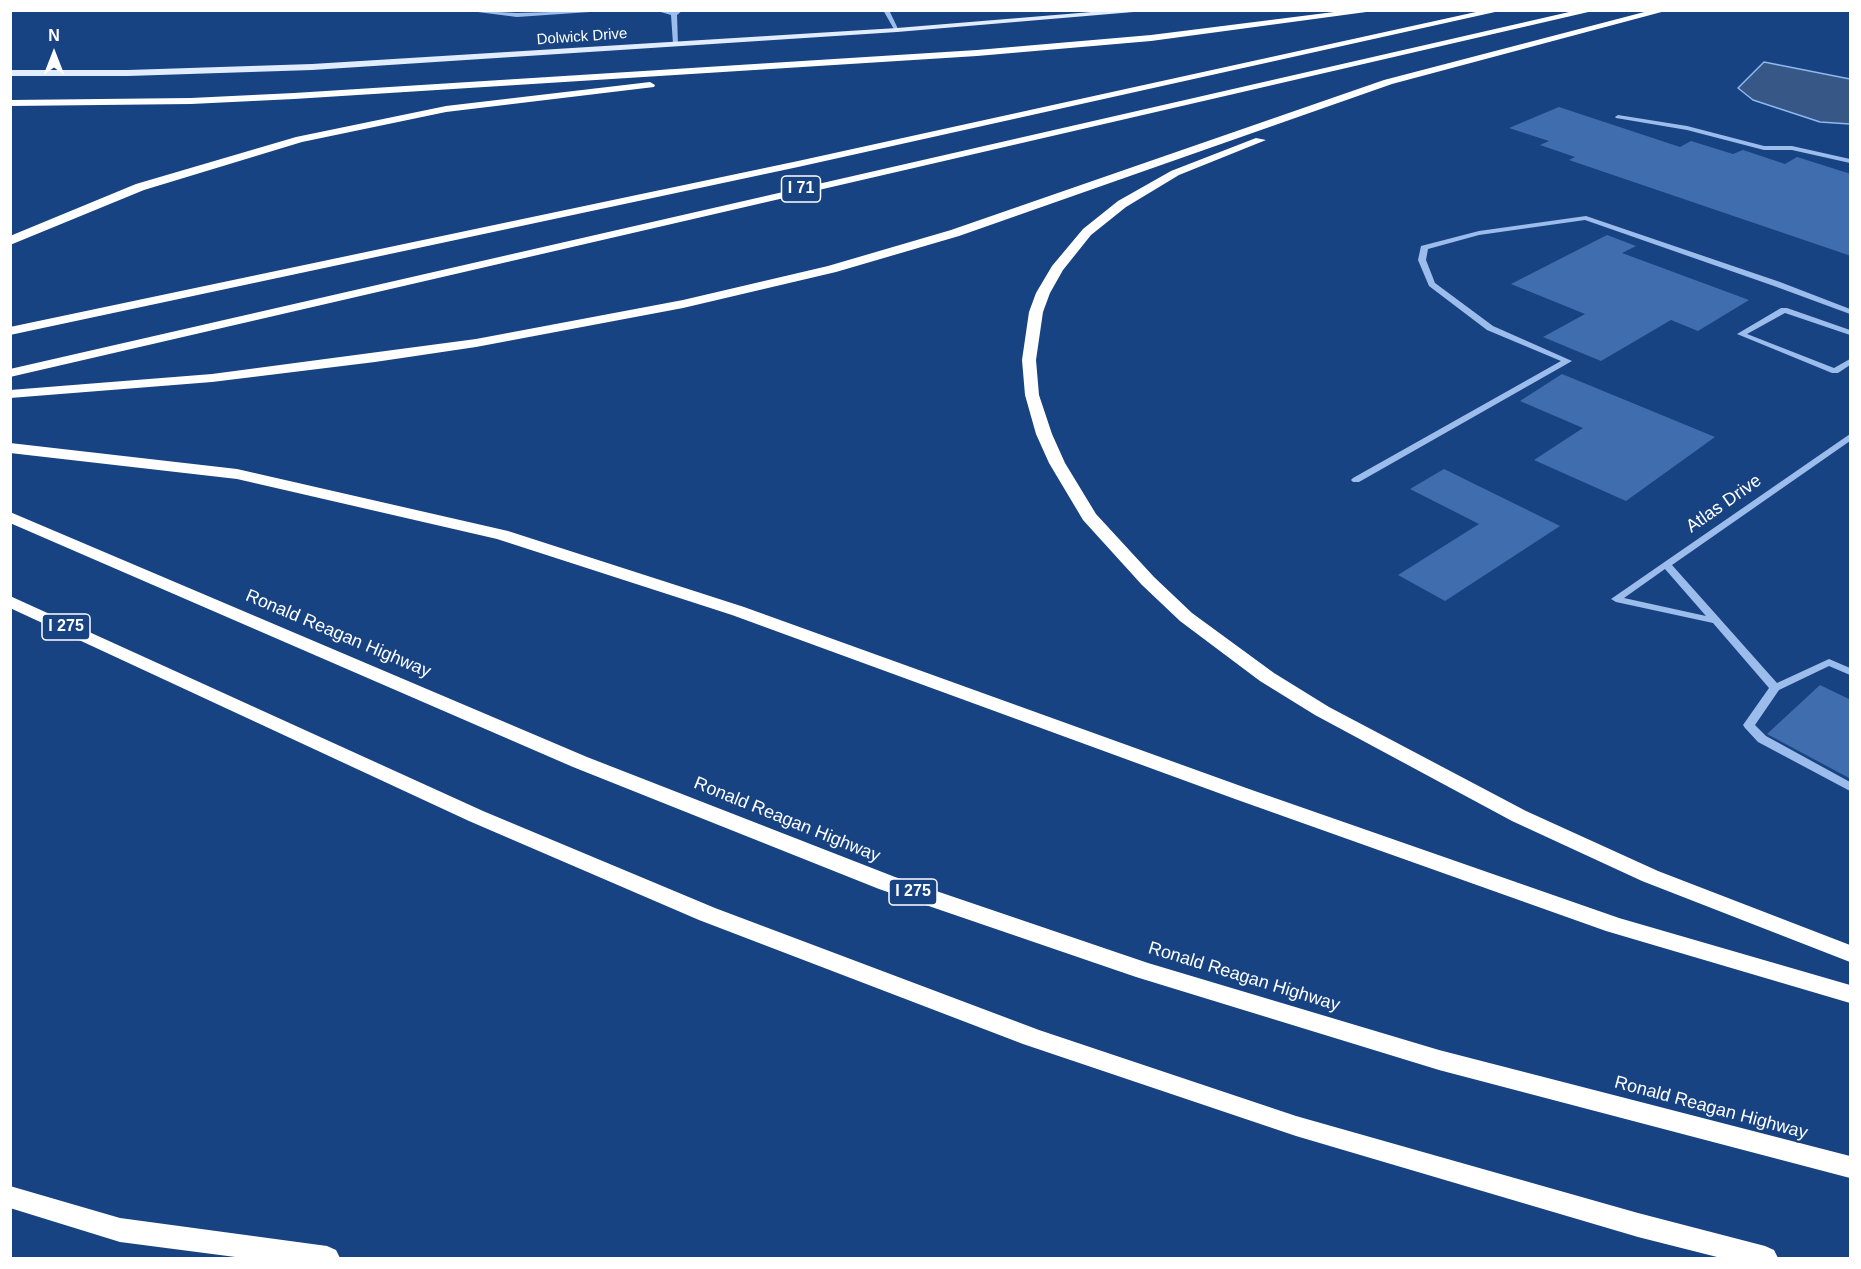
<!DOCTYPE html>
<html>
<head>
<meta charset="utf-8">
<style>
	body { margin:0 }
	#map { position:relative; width:1861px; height:1269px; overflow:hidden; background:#184383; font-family:Arial,sans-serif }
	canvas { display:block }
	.frame { position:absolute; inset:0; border:12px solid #fff; pointer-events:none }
	.north { position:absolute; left:24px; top:24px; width:60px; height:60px; -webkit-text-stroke:4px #184383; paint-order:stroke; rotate:0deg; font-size:16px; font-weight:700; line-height:24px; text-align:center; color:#fff }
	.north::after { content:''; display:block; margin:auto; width:21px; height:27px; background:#fff; clip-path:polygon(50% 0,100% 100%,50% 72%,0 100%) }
</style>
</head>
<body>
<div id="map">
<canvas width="1861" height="1269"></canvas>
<div class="frame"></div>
<div class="north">N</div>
</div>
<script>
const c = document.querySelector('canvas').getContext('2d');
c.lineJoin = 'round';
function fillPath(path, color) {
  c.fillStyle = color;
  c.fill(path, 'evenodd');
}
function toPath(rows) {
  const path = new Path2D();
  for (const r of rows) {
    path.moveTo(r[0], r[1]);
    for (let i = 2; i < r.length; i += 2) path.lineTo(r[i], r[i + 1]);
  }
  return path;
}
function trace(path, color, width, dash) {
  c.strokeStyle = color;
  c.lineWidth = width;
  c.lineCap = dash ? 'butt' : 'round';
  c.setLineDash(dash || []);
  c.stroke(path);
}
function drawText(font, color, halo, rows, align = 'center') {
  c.font = font + ' Arial,sans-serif';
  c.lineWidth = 4.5;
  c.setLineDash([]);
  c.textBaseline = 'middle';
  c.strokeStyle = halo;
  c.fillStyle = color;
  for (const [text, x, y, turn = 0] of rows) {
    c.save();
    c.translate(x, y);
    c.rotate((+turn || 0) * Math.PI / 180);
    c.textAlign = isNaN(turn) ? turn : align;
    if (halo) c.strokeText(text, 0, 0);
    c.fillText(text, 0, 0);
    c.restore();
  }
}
const water = toPath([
	[1764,62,1850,79,1850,124,1820,122,1753,100,1738,88,1764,62]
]);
fillPath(water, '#375787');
trace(water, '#8eb8ef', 1.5);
fillPath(toPath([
	[1559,107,1680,147,1691,141,1733,154,1743,150,1785,164,1797,157,1851,174,1851,256,1569,160,1575,157,1540,145,1549,141,1509,128],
	[1607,235,1636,246,1622,253,1749,300,1698,331,1671,320,1601,361,1543,337,1585,314,1511,284],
	[1562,374,1715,437,1626,501,1534,460,1583,428,1520,401],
	[1444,469,1560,526,1445,601,1398,575,1479,524,1410,489],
	[1820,685,1851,700,1851,779,1767,734]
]), '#406dad');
fillPath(toPath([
	[462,10,517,13,619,10,517,17,462,10],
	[654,10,673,12,683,10,677,15,678,45,673,44,671,15,654,10],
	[883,10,889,10,899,31,895,31,883,10],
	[1618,115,1687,126,1764,146,1792,146,1850,159,1850,163,1792,150,1764,150,1687,130,1616,118,1615,117,1618,115],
	[1586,216,1780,282,1850,309,1850,314,1774,286,1585,220,1479,235,1428,249,1426,260,1435,283,1493,326,1572,361,1359,482,1353,482,1351,480,1353,478,1561,361,1487,330,1429,286,1418,260,1421,246,1479,231,1586,216],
	[1781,308,1787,308,1850,330,1850,335,1785,313,1747,334,1834,368,1850,359,1850,365,1838,373,1832,373,1737,334,1781,308],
	[1850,434,1850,441,1672,565,1777,683,1829,659,1850,668,1850,675,1829,666,1779,690,1755,725,1766,736,1850,782,1850,791,1758,742,1745,728,1743,725,1769,688,1713,623,1616,602,1611,599,1850,434],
	[1665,569,1706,616,1624,598,1665,569]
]), '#9cbdec');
fillPath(toPath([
	[1116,10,1157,10,897,32,312,70,128,76,10,76,10,70,128,70,312,64,897,28,1116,10]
]), '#e1ecff');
fillPath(toPath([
	[1350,10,1381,10,1151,41,977,56,294,99,191,104,10,106,10,100,191,98,294,93,977,50,1151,35,1350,10],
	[1485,10,1504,10,798,167,10,335,10,327,798,161,1485,10],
	[1578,10,1597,10,10,377,10,369,1578,10],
	[1652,10,1669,10,1392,84,959,236,836,272,683,308,476,347,375,362,212,382,10,398,10,390,212,374,476,339,683,300,828,266,951,230,1384,80,1652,10],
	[650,82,655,85,654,87,446,112,302,142,144,190,10,245,10,236,136,184,296,137,446,106,650,82],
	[1256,138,1266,140,1179,175,1126,207,1091,235,1063,270,1050,293,1043,312,1036,360,1039,395,1052,434,1065,463,1096,514,1154,577,1192,613,1274,673,1329,707,1526,811,1658,871,1850,945,1850,962,1642,881,1512,821,1315,715,1260,681,1180,621,1142,585,1083,520,1049,463,1036,434,1025,395,1022,360,1029,312,1036,293,1052,266,1083,229,1118,201,1171,171,1256,138],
	[10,443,237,469,508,531,744,607,1249,789,1619,918,1850,985,1850,1003,1606,931,1235,799,732,615,497,539,237,479,10,453,10,443],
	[10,512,587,757,895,877,1148,963,1439,1050,1850,1156,1850,1178,1439,1070,1136,977,879,889,573,767,10,523,10,512],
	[10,596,483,811,715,908,1039,1030,1296,1116,1638,1213,1765,1246,1774,1250,1778,1258,1721,1258,1638,1237,1296,1136,1023,1044,699,920,469,821,10,608,10,596],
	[10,1186,120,1218,327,1246,336,1250,340,1258,243,1258,120,1242,10,1208,10,1186]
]), '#fff');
drawText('15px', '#fff', '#184383', [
	["Dolwick Drive",582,37,-4]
]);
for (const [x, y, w] of [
	[801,189,39],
	[66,627,48],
	[913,892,48]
]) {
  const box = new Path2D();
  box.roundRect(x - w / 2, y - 13, w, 26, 4.5);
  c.fillStyle = '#184383';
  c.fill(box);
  trace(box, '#fff', 1.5);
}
drawText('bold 16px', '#fff', null, [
	["I 71",801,189],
	["I 275",66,627],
	["I 275",913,892]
]);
drawText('18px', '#fff', '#184383', [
	["Atlas Drive",1724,504,-35],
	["Ronald Reagan Highway",338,634,23],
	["Ronald Reagan Highway",787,820,22],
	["Ronald Reagan Highway",1244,977,17],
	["Ronald Reagan Highway",1711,1108,15]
]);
</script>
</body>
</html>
